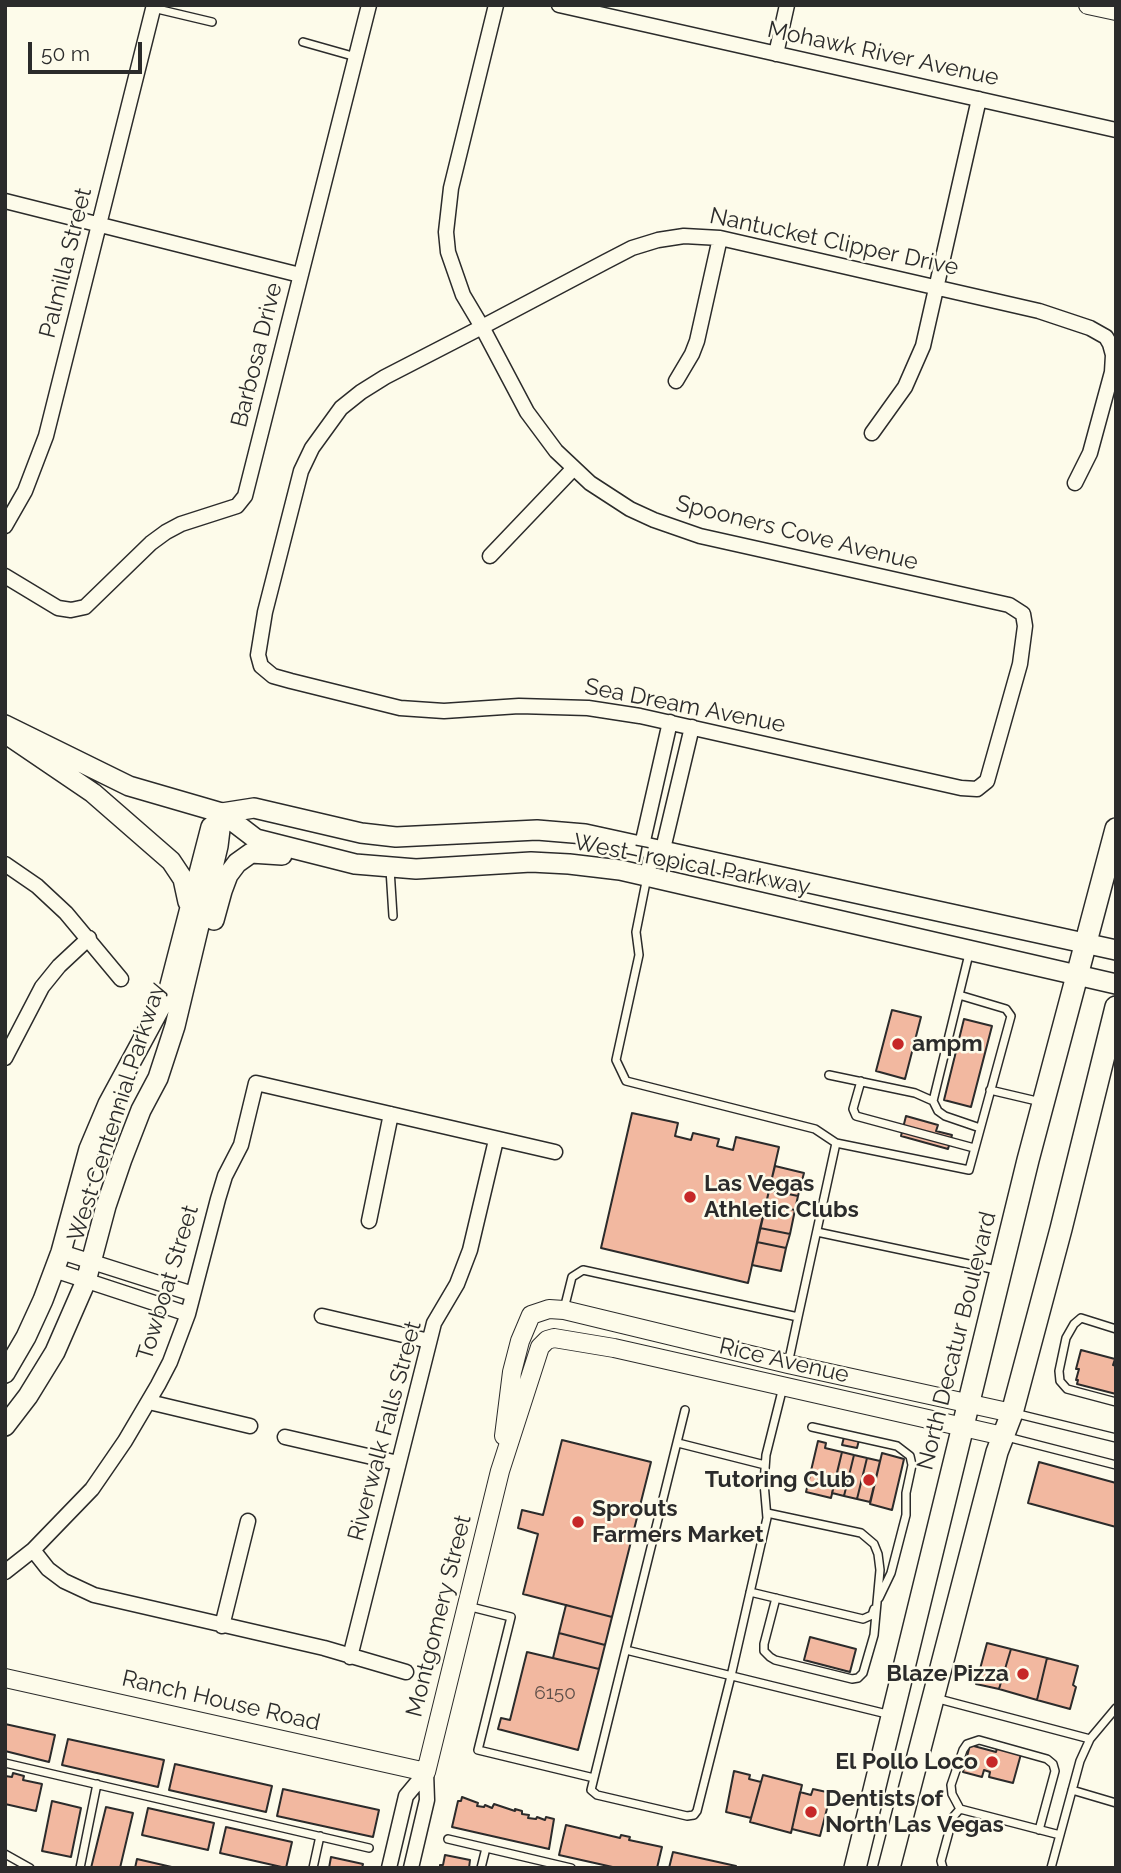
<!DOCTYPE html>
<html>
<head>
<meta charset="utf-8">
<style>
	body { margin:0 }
	#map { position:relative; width:1121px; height:1873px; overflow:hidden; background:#fdfbea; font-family:Raleway,sans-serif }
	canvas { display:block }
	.frame { position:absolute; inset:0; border:7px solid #2b2b2b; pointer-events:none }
	.scale { position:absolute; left:28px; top:42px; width:114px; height:32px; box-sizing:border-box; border:4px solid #2b2b2b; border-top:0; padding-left:9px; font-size:21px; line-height:24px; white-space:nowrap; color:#2b2b2b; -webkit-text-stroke:5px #fdfbea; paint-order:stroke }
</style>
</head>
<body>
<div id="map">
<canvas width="1121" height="1873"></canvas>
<div class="frame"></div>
<div class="scale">50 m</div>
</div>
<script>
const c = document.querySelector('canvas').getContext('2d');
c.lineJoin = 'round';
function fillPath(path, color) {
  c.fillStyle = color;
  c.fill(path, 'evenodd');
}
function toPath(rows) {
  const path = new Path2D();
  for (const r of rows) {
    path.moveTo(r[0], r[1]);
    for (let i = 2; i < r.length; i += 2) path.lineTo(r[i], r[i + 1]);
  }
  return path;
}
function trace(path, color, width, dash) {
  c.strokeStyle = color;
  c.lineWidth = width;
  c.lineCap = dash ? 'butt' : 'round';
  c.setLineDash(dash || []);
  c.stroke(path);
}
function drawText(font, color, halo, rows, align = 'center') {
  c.font = font + ' Raleway,sans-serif';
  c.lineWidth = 5;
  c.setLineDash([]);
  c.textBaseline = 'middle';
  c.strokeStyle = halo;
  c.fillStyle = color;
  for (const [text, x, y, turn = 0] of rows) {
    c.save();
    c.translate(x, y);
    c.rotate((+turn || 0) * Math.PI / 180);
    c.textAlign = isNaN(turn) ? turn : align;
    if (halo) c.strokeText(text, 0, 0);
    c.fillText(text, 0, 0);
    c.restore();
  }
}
const building = toPath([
	[892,1010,921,1017,905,1079,876,1071,892,1010],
	[964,1019,992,1026,971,1107,944,1100,964,1019],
	[632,1113,678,1123,675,1136,691,1140,693,1133,719,1139,717,1146,733,1150,736,1137,779,1147,748,1283,601,1248,632,1113],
	[906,1116,938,1125,936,1131,952,1135,948,1149,901,1136,906,1116],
	[775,1166,804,1173,798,1196,769,1190,775,1166],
	[769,1190,798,1196,795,1210,766,1204,769,1190],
	[766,1204,795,1210,790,1234,760,1228,766,1204],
	[760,1228,790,1234,786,1248,757,1242,760,1228],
	[757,1242,786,1248,781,1271,752,1265,757,1242],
	[1081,1350,1115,1359,1113,1365,1116,1366,1116,1394,1077,1384,1078,1380,1076,1380,1079,1369,1076,1369,1081,1350],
	[844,1437,859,1440,857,1448,842,1445,844,1437],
	[562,1440,651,1462,612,1617,523,1594,538,1534,518,1528,522,1510,543,1515,562,1440],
	[818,1441,826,1443,825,1448,842,1452,831,1498,806,1492,818,1441],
	[842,1452,854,1455,844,1496,832,1493,842,1452],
	[882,1453,904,1459,892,1510,870,1504,882,1453],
	[854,1455,867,1458,857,1499,844,1496,854,1455],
	[867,1458,880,1461,870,1502,857,1499,867,1458],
	[1039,1462,1116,1483,1116,1527,1028,1503,1039,1462],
	[566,1605,612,1617,605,1645,559,1633,566,1605],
	[559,1633,605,1645,599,1669,553,1658,559,1633],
	[810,1637,856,1649,850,1672,804,1660,810,1637],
	[987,1643,1011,1649,999,1689,976,1684,987,1643],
	[1011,1649,1047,1658,1037,1700,999,1689,1011,1649],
	[527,1652,599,1669,578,1750,498,1729,501,1718,510,1720,527,1652],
	[1047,1658,1078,1666,1073,1685,1076,1687,1070,1709,1037,1700,1047,1658],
	[5,1724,55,1735,49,1762,5,1751,5,1724],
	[68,1739,164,1760,158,1787,62,1765,68,1739],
	[970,1745,996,1752,997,1748,1021,1754,1013,1783,989,1777,990,1772,984,1770,982,1777,963,1772,970,1745],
	[175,1764,272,1786,266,1812,169,1790,175,1764],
	[734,1771,750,1775,749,1779,761,1782,751,1818,726,1812,734,1771],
	[13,1773,24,1776,23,1780,42,1784,36,1811,5,1804,5,1776,12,1777,13,1773],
	[763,1775,802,1785,791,1833,750,1822,763,1775],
	[283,1789,379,1810,373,1837,277,1816,283,1789],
	[813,1789,831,1793,820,1836,792,1829,800,1792,811,1795,813,1789],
	[462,1797,478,1803,477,1806,484,1807,485,1805,492,1808,494,1804,515,1811,515,1809,522,1811,522,1814,529,1815,528,1818,536,1819,537,1817,545,1820,546,1817,554,1819,549,1849,452,1827,458,1801,461,1801,462,1797],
	[52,1801,81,1808,71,1857,42,1851,52,1801],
	[106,1807,133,1813,120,1868,91,1868,106,1807],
	[148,1808,214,1823,208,1850,142,1835,148,1808],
	[566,1825,620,1838,621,1835,630,1837,629,1840,662,1847,657,1868,617,1868,559,1855,566,1825],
	[226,1827,292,1842,286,1868,220,1853,226,1827],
	[673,1852,736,1866,736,1868,669,1868,673,1852],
	[445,1855,470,1860,469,1868,440,1868,440,1865,443,1865,445,1855],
	[331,1857,363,1864,362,1868,329,1868,331,1857],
	[137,1859,176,1868,135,1868,137,1859]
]);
fillPath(building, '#f2b8a0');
trace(building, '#2b2b2b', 2);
const service = toPath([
	[153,8,212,22],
	[303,42,356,57],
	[390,869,393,916],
	[647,877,636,932,639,955,616,1060,626,1081,815,1129,836,1143,969,1170,1011,1016,1006,1009,959,995],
	[829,1075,915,1093,933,1101,938,1111,945,1116,980,1128],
	[861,1081,853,1109,856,1116,974,1148],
	[990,1090,1041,1102],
	[933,1101,970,950],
	[817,1232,997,1270],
	[564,1309,572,1277,583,1270,798,1317,836,1143],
	[1116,1329,1081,1318,1074,1324,1066,1338,1059,1371,1060,1381,1067,1389,1116,1402],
	[788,1364,798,1317],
	[685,1410,591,1790,597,1795,687,1816,694,1815,697,1811,731,1676,767,1518,764,1483,766,1455,783,1387],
	[1014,1413,1116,1438],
	[812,1427,897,1446,910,1456,912,1465,906,1493,906,1515,891,1573,879,1598],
	[1007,1437,1116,1465],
	[678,1443,765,1465],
	[767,1513,861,1533,874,1544,878,1554,880,1570,874,1635,863,1673,858,1678,852,1679,775,1660,770,1657,764,1651,764,1644,776,1598],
	[750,1592,863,1619,872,1615,874,1609],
	[467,1606,511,1617,478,1750,594,1778],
	[626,1650,891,1715],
	[935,1698,1090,1739],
	[5,1763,369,1848],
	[1072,1790,1116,1803],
	[960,1809,952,1794,951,1785,963,1750,967,1744,979,1740,1047,1759,1053,1764,1055,1771,1039,1830],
	[448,1839,571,1868],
	[5,1854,30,1868],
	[80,1868,97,1784],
	[313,1868,320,1836],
	[481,1868,486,1848],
	[943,1868,941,1861,953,1817,960,1809,1060,1835],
	[1051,1868,1080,1761,1090,1739,1116,1708]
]);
const minor = toPath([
	[496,5,451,188,446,232,448,252,463,295,482,327,527,412,556,451,590,483,630,509,654,520,700,536,1009,605,1023,614,1025,626,1020,664,987,781,977,789,961,788,640,716,588,708,519,706,444,711,400,708,291,681,273,676,261,666,258,655,265,612,301,471,312,448,341,408,361,392,385,377,482,327,605,262,632,248,658,240,684,236,720,238,1039,311,1090,328,1106,337,1110,344,1113,355,1112,372,1090,453,1075,483],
	[559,5,1116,130],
	[776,54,787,5],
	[5,201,300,275],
	[676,381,692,354,697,341,720,238],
	[872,433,905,387,923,346,979,99],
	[5,526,25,491,46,436,154,5],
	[490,556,573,469],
	[5,576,58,608,71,610,85,607,151,543,166,532,181,524,237,506,245,496,369,5],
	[642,845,670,722],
	[663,849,692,727],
	[5,864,37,886,66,913,121,979],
	[647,876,653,847],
	[5,1058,42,987,59,966,89,938],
	[369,1221,391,1114],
	[61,1252,193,1294],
	[54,1270,188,1314],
	[322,1316,429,1341],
	[149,1402,250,1426],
	[285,1437,398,1463],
	[33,1550,48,1569,64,1581,94,1595,324,1648,406,1672],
	[5,1572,33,1550,92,1489,125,1441,158,1385,170,1362,188,1314,218,1199,225,1176,241,1145,256,1083,555,1152],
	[222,1626,248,1521],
	[350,1657,434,1323,457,1284,470,1250,496,1140],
	[389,1868,406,1796,426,1772],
	[411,1868,427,1800,426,1772]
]);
const tertiary = toPath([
	[1088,5,1116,11],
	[504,1436,512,1372,520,1341,531,1315,549,1309,564,1310,788,1364,1012,1413],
	[5,1678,426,1772,500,1471,540,1347,547,1340,554,1338,614,1348,1003,1436]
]);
const secondary = toPath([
	[5,725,129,786,222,813,254,808,361,833,396,837,537,830,585,834,1116,950],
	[12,738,93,793,171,861,183,879,188,902],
	[222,813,256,839,355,864,416,869,531,862,569,864,620,870,1116,984],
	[214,920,222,891,228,875,237,863,251,853,282,855],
	[5,1373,26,1337,43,1300,61,1252,89,1149,108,1104,168,993,211,827],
	[5,1426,28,1396,55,1352,86,1281,106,1206,122,1159,141,1110,158,1078,175,1026,218,846,222,813]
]);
const primary = toPath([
	[855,1868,1028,1160,1116,829],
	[889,1868,997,1452,1012,1413,1061,1229,1116,1007]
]);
trace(service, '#2b2b2b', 10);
trace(minor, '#2b2b2b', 17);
trace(tertiary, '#2b2b2b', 20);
trace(secondary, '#2b2b2b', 22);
trace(primary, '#2b2b2b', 24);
trace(service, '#fdfbea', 7);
trace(minor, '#fdfbea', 14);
trace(tertiary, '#fdfbea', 18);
trace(secondary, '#fdfbea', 19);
trace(primary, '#fdfbea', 21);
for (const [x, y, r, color] of [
	[898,1044,7,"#c62828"],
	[690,1197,7,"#c62828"],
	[869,1480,7,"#c62828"],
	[578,1522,7,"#c62828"],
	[1023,1674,7,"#c62828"],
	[992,1762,7,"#c62828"],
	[811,1812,7,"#c62828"]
]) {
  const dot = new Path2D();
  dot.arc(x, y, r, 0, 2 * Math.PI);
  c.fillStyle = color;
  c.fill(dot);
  trace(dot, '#fdfbea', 2.5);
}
drawText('19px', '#5d4e48', null, [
	["6150",555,1693]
]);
drawText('23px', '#2b2b2b', '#fdfbea', [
	["Mohawk River Avenue",883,54,12],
	["Nantucket Clipper Drive",834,242,12],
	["Palmilla Street",66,263,-76],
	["Barbosa Drive",257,355,-76],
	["Spooners Cove Avenue",797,533,14],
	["Sea Dream Avenue",685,706,11],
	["West Tropical Parkway",692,865,11],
	["West Centennial Parkway",117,1112,-72],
	["Towboat Street",168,1283,-73],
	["North Decatur Boulevard",957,1341,-76],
	["Rice Avenue",784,1361,13],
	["Riverwalk Falls Street",385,1431,-75],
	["Montgomery Street",439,1616,-76],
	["Ranch House Road",221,1701,13]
]);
drawText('bold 23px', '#2b2b2b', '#fdfbea', [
	["ampm",912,1044],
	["Las Vegas",704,1184],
	["Athletic Clubs",704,1210],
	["Tutoring Club",855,1480,"right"],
	["Sprouts",592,1509],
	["Farmers Market",592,1535],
	["Blaze Pizza",1009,1674,"right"],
	["El Pollo Loco",978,1762,"right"],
	["Dentists of",825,1799],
	["North Las Vegas",825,1825]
], 'left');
</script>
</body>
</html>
